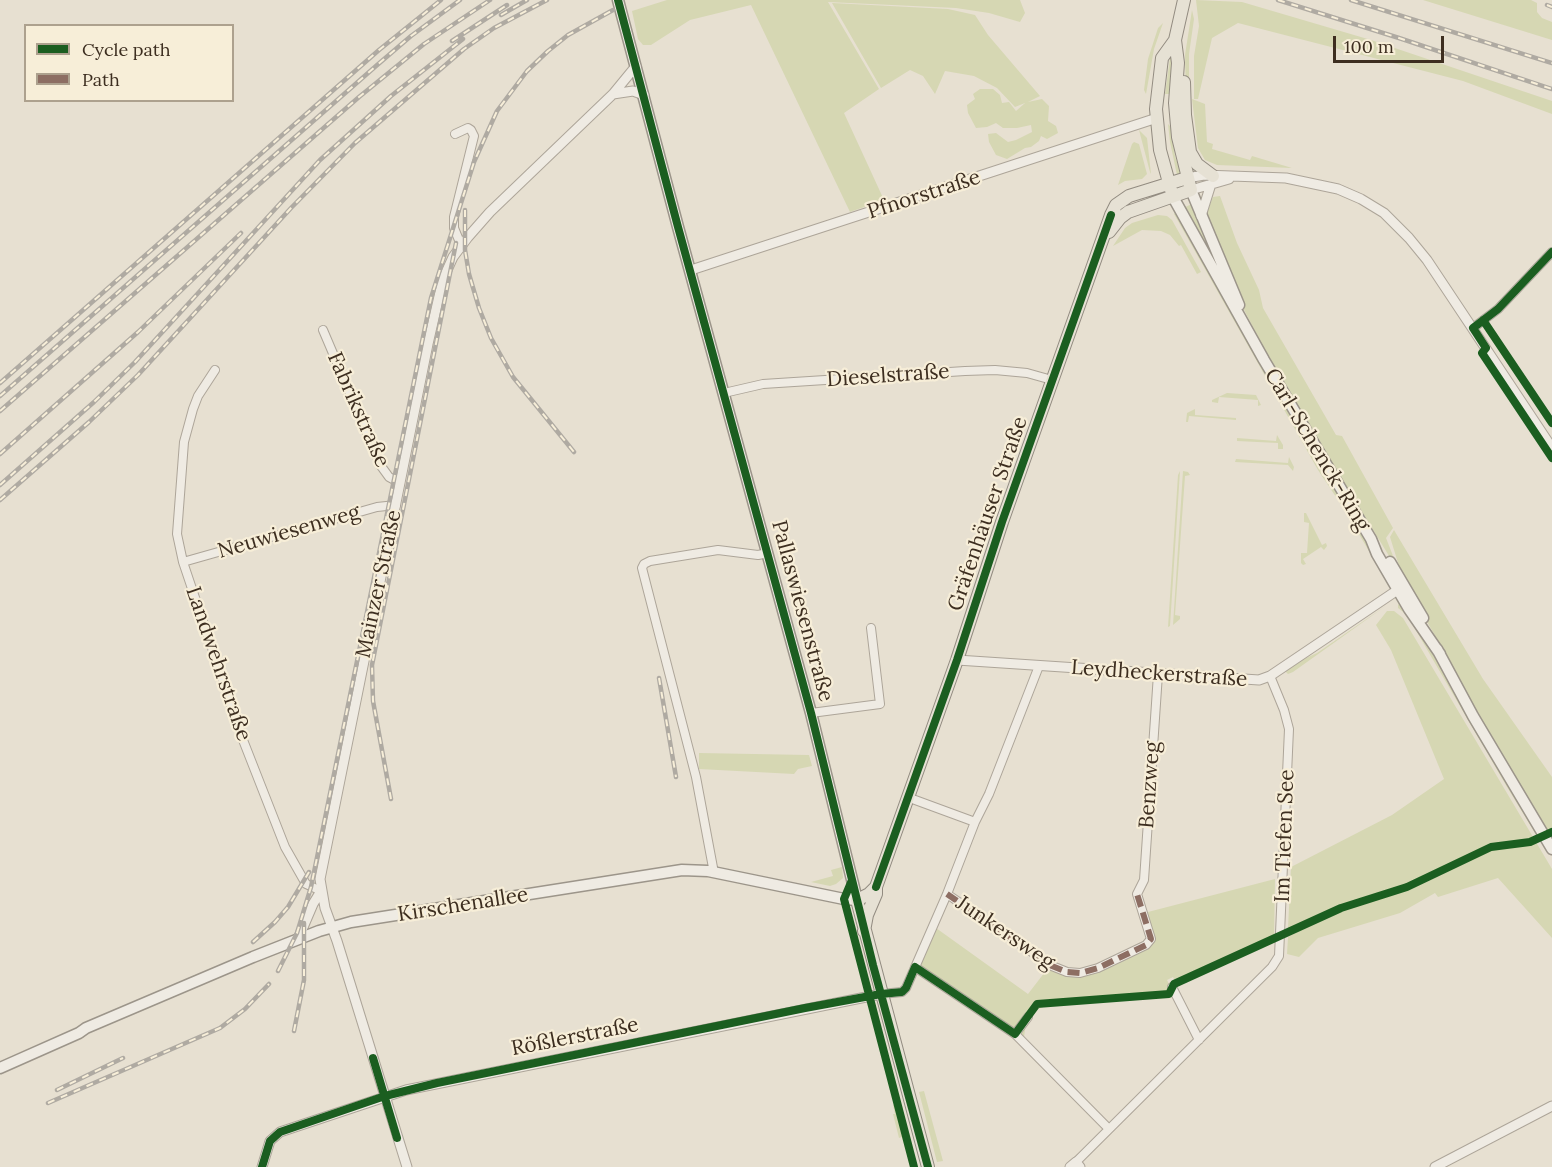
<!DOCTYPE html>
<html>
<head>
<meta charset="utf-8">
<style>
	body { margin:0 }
	#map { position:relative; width:1552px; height:1167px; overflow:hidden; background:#e7e0d1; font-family:Lora,serif }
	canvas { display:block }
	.legend { position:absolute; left:24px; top:24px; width:210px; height:78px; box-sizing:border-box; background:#f7eed8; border:2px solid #ada18e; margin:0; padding:8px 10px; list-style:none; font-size:18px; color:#3d2e20 }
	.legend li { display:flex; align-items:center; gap:12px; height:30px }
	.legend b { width:30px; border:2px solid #ada18e }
	.scale { position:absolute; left:1333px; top:36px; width:111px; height:27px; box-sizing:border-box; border:3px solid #3d2e20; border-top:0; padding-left:8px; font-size:18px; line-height:21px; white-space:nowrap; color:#3d2e20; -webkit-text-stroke:4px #f7eed8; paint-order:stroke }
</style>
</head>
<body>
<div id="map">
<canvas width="1552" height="1167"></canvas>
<ul class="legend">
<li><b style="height:8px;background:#1b5e20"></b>Cycle path</li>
<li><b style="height:8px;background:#8d6e63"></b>Path</li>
</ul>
<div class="scale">100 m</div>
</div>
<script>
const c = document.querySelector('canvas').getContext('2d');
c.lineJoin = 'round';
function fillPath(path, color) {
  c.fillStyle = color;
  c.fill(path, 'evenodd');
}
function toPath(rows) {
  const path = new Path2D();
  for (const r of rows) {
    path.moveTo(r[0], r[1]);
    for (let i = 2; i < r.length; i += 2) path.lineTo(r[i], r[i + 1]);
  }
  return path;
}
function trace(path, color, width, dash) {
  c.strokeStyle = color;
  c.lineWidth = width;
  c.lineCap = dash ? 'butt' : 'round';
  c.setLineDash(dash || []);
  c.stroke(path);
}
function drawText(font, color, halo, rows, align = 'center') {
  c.font = font + ' Lora,serif';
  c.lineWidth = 4.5;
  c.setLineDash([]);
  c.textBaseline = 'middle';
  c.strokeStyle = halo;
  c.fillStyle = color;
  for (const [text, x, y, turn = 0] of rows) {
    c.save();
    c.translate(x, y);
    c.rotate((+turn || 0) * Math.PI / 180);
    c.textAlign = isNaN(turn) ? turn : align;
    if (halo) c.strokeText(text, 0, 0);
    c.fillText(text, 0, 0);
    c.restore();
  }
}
fillPath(toPath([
	[667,0,1020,0,1025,13,1020,22,989,13,956,8,828,2,879,89,844,113,884,200,850,212,751,5,690,20,651,45,643,45,638,39,632,11],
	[1196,0,1242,2,1371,40,1552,101,1552,114,1463,81,1238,23,1212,38,1198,99,1194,99,1194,56,1199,26],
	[1423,0,1531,0,1537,3,1537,12,1542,18,1552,22,1552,40],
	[832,3,948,9,975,15,988,35,1040,96,1028,102,1042,99,1049,106,1048,121,1056,126,1058,133,1047,139,1041,136,1039,141,1031,147,1025,148,1007,159,996,155,989,142,988,134,996,133,1008,142,1016,140,1032,132,1031,125,1017,128,1003,128,996,123,987,127,976,128,968,113,967,105,975,99,973,94,980,89,993,89,1000,95,1002,103,1009,102,1016,111,1025,103,1015,107,997,88,974,76,945,71,935,94,923,76,910,70,881,88],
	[1192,10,1194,19,1189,54,1189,92,1186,94,1185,55],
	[1163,23,1154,49,1146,94,1144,90,1148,59,1158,28],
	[1172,56,1171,94,1165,94,1170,58],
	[1192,99,1205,104,1207,142,1213,144,1212,149,1250,160,1252,156,1292,168,1217,165,1205,160,1198,148],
	[1168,124,1171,127,1175,156,1180,170,1180,174,1177,175,1170,142],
	[1139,130,1147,138,1151,174,1150,172],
	[1134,142,1139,144,1147,174,1142,179,1125,181,1118,185,1132,144],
	[1220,196,1237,243,1259,290,1263,308,1336,435,1342,436,1393,528,1386,538,1395,561,1394,564,1276,372,1238,298,1205,217,1213,197],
	[1192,204,1224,277,1183,208],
	[1176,211,1381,565,1380,570,1346,512,1318,470,1178,221,1174,214],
	[1158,215,1167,216,1172,220,1201,272,1197,274,1181,245,1179,246,1170,235,1161,231,1142,230,1113,246,1125,228,1132,223],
	[1227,393,1256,395,1261,405,1258,406,1258,400,1219,397,1218,403,1212,402,1212,400],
	[1195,409,1195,415,1236,418,1236,420,1189,416,1188,422,1186,422,1187,413],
	[1277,435,1283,445,1283,449,1278,449,1278,443,1237,441,1237,438,1276,441],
	[1289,457,1294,467,1293,471,1288,465,1235,462,1236,459,1288,463],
	[1180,471,1170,626,1168,627,1178,475],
	[1183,471,1188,472,1190,475,1185,476,1175,615,1180,616,1180,619,1173,625],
	[1304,513,1306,513,1322,545,1326,543,1327,546,1324,550,1321,547,1303,559,1306,564,1303,565,1301,563,1301,553,1307,553,1309,523,1304,522],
	[1394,530,1483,679,1552,777,1552,839,1458,681,1441,646,1396,568,1399,566,1390,537],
	[1398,604,1410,613,1539,836,1535,833,1507,787,1407,615,1398,608],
	[1387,605,1293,672,1288,674,1285,671,1297,662,1317,653],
	[1387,611,1394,611,1403,618,1552,869,1552,938,1498,878,1438,897,1435,893,1400,913,1318,938,1299,957,1287,954,1288,937,1320,919,1350,906,1401,891,1427,880,1425,877,1398,888,1352,901,1293,929,1288,928,1291,867,1392,815,1444,779,1391,650,1376,625],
	[699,753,809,755,812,766,798,769,794,774,699,769],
	[842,867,843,878,836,884,830,886,811,882,833,876,831,870],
	[1275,879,1274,938,1175,981,1173,977,1167,980,1177,1000,1171,997,1051,1004,1038,1009,1030,1017,1026,1023,1024,1037,920,967,936,928,1028,994,1048,968,1069,975,1083,975,1152,942,1148,912],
	[881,1030,900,1102,898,1103,880,1031],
	[924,1091,943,1161,937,1162,919,1092],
	[896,1104,907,1148,905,1148,902,1137,899,1138,893,1114,895,1114,893,1105]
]), '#d6d7b3');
const minor = toPath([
	[455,134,468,128,471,130,474,136,454,217,454,228,461,245],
	[1473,328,1498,309,1552,252],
	[323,330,381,466,389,477,400,483],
	[215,370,198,396,193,409,184,442,177,534,183,562,243,740,285,847,306,884,321,891],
	[724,393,763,384,965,371,995,370,1027,373,1052,380],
	[183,562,377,507,396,505],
	[811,713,880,704,871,628],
	[907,797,975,822],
	[714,873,696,777,642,568,644,564,650,561,718,550,758,555,768,553],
	[947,894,1052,966,1067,972,1080,973,1098,968,1146,945,1151,939,1137,894,1144,880,1158,674],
	[915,967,1015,1034,1109,1129],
	[1172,987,1199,1040],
	[881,994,902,992,906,988,947,894,975,822,989,794,1039,666],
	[1015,1034,1028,1017],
	[1076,1162,1272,967,1279,956,1289,729,1284,710,1270,676]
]);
const tertiary = toPath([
	[613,94,633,91,644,95],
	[1187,178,1204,175,1286,178,1338,189,1361,199,1384,213,1409,238,1427,260,1552,448],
	[1191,190,1229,179],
	[1201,216,1211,184],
	[691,270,1157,118],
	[957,660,1259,680,1270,676,1402,587],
	[298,939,313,904,321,891],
	[262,1167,270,1141,280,1132,406,1090,881,994],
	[407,1167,337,941,325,908,320,879,428,344,443,279,453,257,468,237,490,212,613,94,636,66],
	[1070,1167,1076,1162,1080,1167],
	[1435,1167,1552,1106]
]);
const secondary = toPath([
	[1191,190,1239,305],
	[1173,197,1264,360,1371,539,1377,554,1409,609,1440,654],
	[1390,562,1423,618],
	[1437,649,1473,716,1552,849],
	[0,1068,79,1033,86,1028,253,957,319,931,351,922,682,870,708,871,844,899,857,900,811,713,678,227,618,0]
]);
const primary = toPath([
	[1184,82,1185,115,1190,152,1197,164,1213,176],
	[1171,190,1160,150,1156,109,1162,58,1175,40],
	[1109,232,1120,218,1128,212,1191,190,1178,137,1175,103,1178,63,1175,40,1184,0],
	[876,887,869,894,857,900,928,1167],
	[864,931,867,915,876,894,876,887,957,660,1002,522,1111,215,1116,205,1129,196,1187,178]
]);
trace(minor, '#ada599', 10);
trace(tertiary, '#ada599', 11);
trace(secondary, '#9c958a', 13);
trace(primary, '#928b80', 14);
trace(minor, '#efebe3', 8);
trace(tertiary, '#efebe3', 9);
trace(secondary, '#efebe3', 10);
trace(primary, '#e6e1d4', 12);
const rail = toPath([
	[1278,0,1399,38,1552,89],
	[1351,0,1552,63],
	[1547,5,1552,7],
	[501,15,527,0],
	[452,41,507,5],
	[465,210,465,250,469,274,479,308,491,338,513,377,574,452],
	[0,383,379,50,441,0],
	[0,396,376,66,411,36,460,0],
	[0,411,359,97,424,44,490,0],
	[0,454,138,332,241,233],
	[0,485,94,402,135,362,320,160,391,96,463,39],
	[0,500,89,422,138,375,291,208,355,143,464,49,494,28,547,0],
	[659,678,676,777],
	[391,799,373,701,372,665,456,243],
	[253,942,275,922,288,907,309,872],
	[278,971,297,933,311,887,431,298,474,162,497,111,527,71,548,51,568,35,613,10],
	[294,1031,304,980,304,923],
	[57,1090,123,1058],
	[48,1103,220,1028,245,1009,269,984]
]);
trace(rail, '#afaaa2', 4.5);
trace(rail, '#f7eed8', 2, [7]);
trace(toPath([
	[947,894,1052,966,1067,972,1080,973,1098,968,1146,945,1151,939,1137,894]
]), '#8d6e63', 6, [12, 6]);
trace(toPath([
	[618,0,678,227,811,713,873,965,928,1167],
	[1552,252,1498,309,1473,328,1486,348,1482,353,1552,458],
	[1483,320,1552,423],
	[852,880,844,899,914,1167],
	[876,887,957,660,1002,522,1111,215],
	[373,1058,397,1138],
	[262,1167,270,1141,280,1132,385,1096,437,1083,805,1008,881,994,902,992,906,988,915,967,1015,1034,1037,1004,1169,994,1174,984,1341,908,1407,887,1491,847,1530,842,1552,832]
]), '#1b5e20', 8);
drawText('21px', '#3d2e20', '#f7eed8', [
	["Pfnorstraße",924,195,-18],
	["Dieselstraße",888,376,-4],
	["Fabrikstraße",358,410,66],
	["Carl-Schenck-Ring",1317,450,59],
	["Gräfenhäuser Straße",988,514,-71],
	["Neuwiesenweg",289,532,-16],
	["Mainzer Straße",379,584,-78],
	["Pallaswiesenstraße",802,611,75],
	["Landwehrstraße",218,664,71],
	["Leydheckerstraße",1159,674,4],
	["Benzweg",1150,785,-86],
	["Im Tiefen See",1285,836,-88],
	["Kirschenallee",463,905,-9],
	["Junkersweg",1005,933,34],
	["Rößlerstraße",575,1037,-11]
]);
</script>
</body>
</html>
